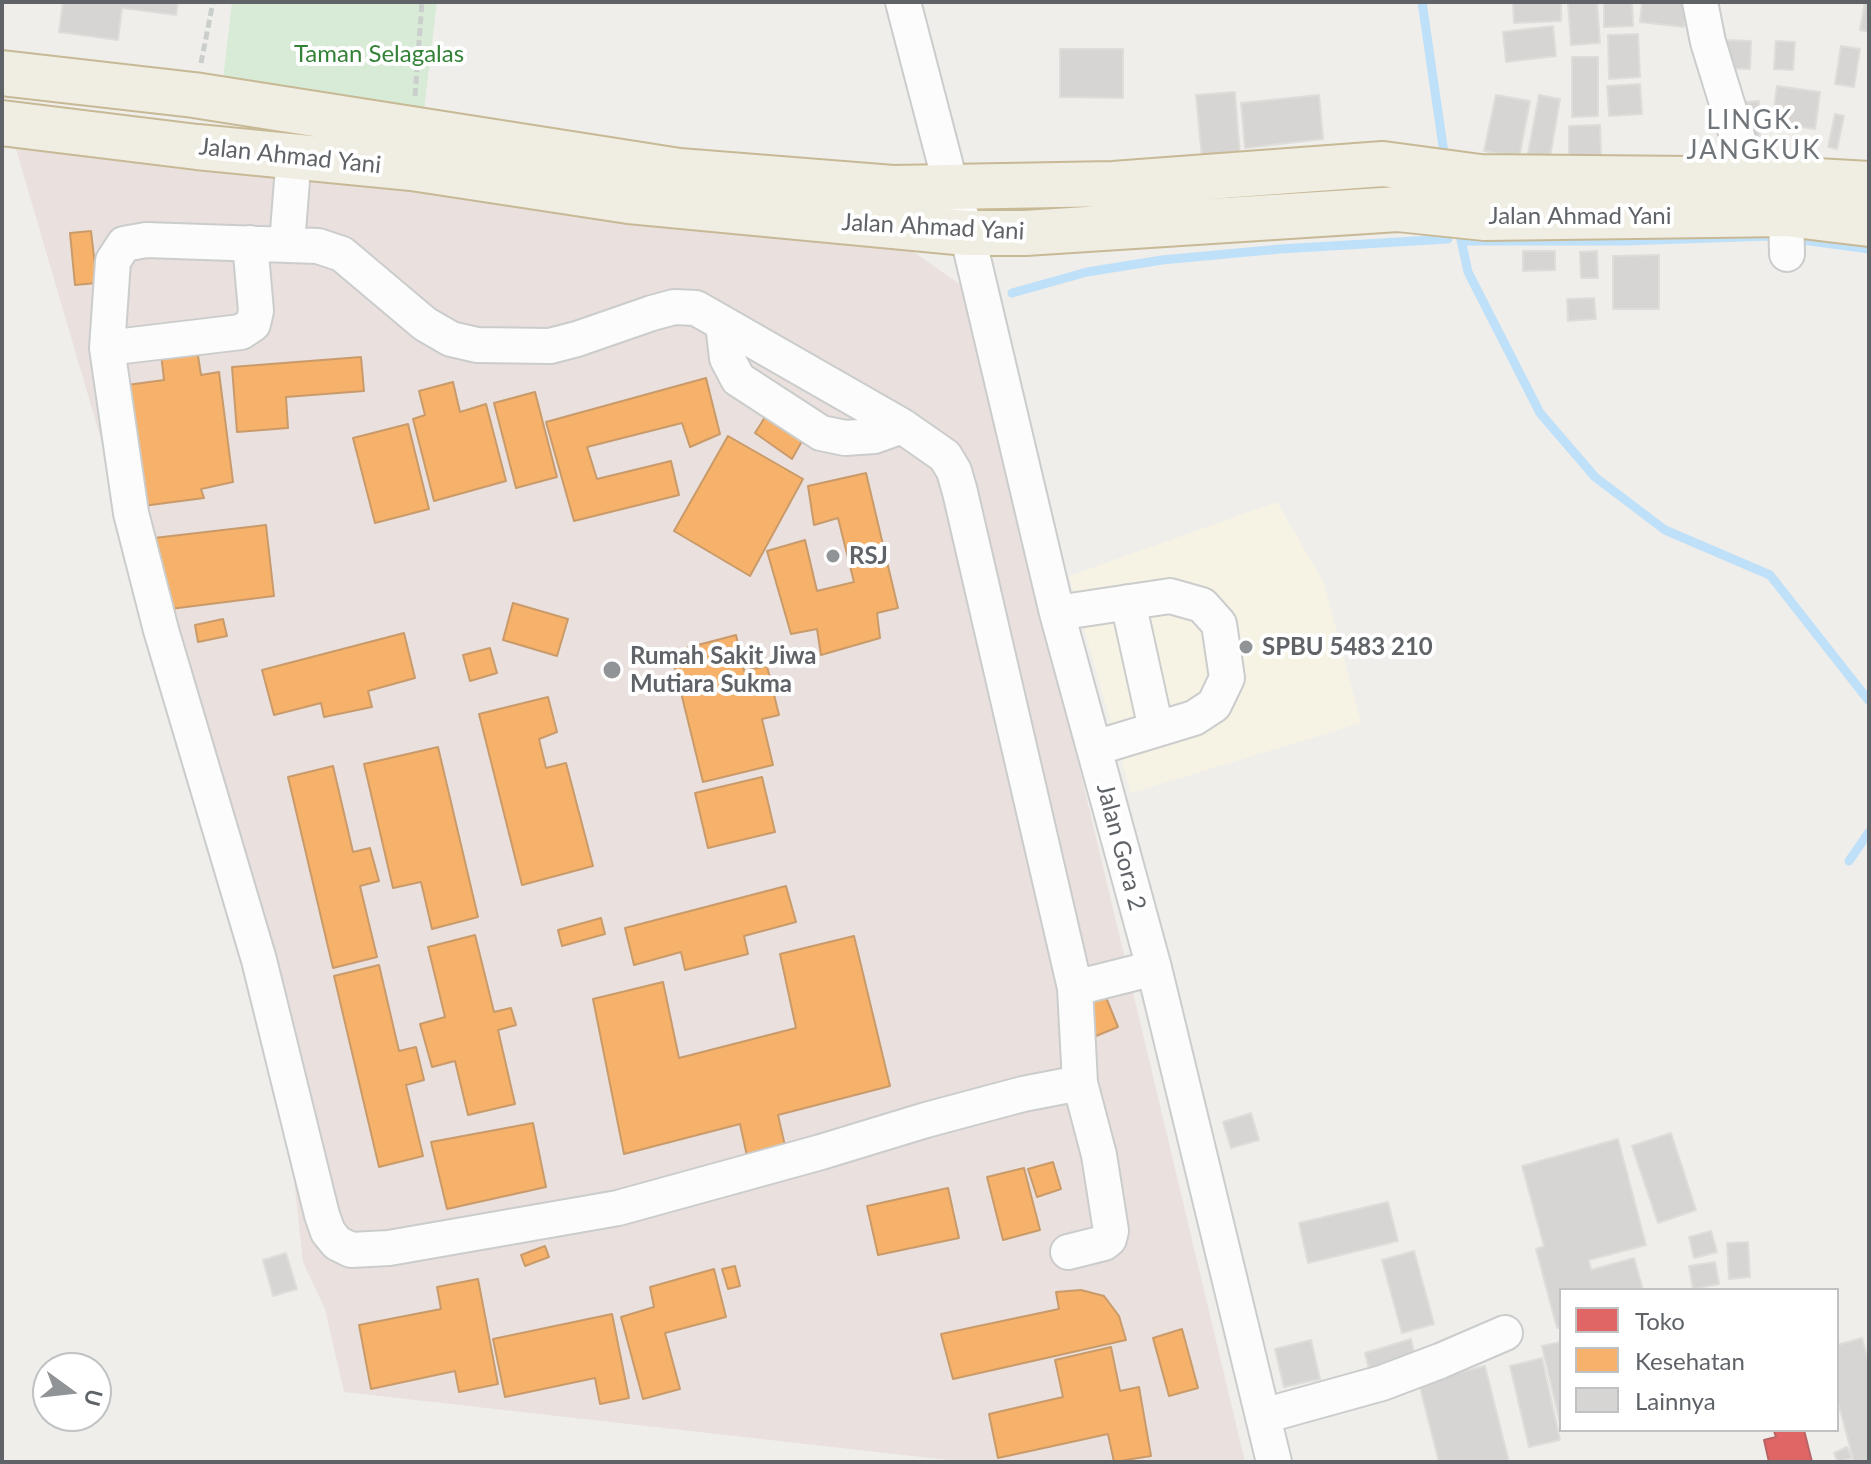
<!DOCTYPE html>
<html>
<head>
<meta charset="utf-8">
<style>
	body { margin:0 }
	#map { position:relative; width:1871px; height:1464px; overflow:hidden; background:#efeeea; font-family:Lato,sans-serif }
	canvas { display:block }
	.frame { position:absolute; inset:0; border:4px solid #5f6368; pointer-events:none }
	.legend { position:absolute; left:1559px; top:1288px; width:280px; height:144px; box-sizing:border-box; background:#fff; border:2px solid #bfc1c3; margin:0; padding:10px 14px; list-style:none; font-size:24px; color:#5f6368 }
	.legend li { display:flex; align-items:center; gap:16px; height:40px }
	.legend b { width:40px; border:2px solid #bfc1c3 }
	.north { position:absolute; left:32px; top:1352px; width:80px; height:80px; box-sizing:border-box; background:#fff; border:2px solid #bfc1c3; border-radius:50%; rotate:105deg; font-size:22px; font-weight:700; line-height:32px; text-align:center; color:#5f6368 }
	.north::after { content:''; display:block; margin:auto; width:28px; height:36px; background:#919496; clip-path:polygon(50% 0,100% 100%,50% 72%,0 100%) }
</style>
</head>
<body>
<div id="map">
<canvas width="1871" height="1464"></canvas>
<div class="frame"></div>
<ul class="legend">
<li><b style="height:22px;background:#e06666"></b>Toko</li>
<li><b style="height:22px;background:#f6b26b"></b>Kesehatan</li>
<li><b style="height:22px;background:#d6d5d3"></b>Lainnya</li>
</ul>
<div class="north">U</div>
</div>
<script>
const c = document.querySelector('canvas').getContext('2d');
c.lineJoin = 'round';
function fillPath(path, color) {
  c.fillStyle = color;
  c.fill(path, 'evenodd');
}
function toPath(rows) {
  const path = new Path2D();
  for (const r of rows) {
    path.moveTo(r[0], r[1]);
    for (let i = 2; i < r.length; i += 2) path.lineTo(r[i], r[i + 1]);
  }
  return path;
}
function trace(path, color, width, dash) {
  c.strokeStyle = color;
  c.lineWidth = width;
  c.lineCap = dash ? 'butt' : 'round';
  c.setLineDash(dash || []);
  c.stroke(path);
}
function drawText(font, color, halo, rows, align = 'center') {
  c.font = font + ' Lato,sans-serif';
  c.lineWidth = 8;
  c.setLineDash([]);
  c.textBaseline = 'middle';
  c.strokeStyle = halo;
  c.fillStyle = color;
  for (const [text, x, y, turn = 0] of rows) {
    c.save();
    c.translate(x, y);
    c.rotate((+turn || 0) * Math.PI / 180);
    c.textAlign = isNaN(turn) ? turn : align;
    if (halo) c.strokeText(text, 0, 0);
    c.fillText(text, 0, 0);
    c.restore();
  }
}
fillPath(toPath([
	[1277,502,1324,583,1361,723,1131,793,1069,576]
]), '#f7f3e4');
fillPath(toPath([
	[16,149,884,231,965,288,1245,1462,966,1462,344,1392,325,1309,303,1262,280,1051]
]), '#eae0de');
fillPath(toPath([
	[232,2,437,2,424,110,222,88]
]), '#d8ebd6');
const shops = toPath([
	[1780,1430,1804,1430,1812,1462,1769,1462,1764,1440,1776,1437,1774,1431,1780,1430]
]);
fillPath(shops, '#e06666');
trace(shops, '#b96567', 2);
const health = toPath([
	[91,231,97,283,75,285,70,233,91,231],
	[197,349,201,375,219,372,233,482,201,489,204,498,143,506,127,385,164,380,161,354,197,349],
	[361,357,364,391,286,397,288,428,237,432,232,367,361,357],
	[706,378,720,434,690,447,682,423,587,447,597,479,671,461,679,495,574,521,546,422,706,378],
	[453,382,460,412,486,404,506,481,434,501,413,419,425,415,419,391,453,382],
	[535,392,557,477,516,488,494,403,535,392],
	[770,409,807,432,792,459,755,433,770,409],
	[408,424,429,509,375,523,353,438,408,424],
	[728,436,803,479,750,576,674,531,728,436],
	[866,473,898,608,877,613,880,638,821,655,817,629,791,634,767,551,805,540,817,591,854,582,838,518,814,525,808,486,866,473],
	[266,525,274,596,162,610,154,538,266,525],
	[513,603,568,619,557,656,503,640,513,603],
	[223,619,227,636,198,642,195,625,223,619],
	[404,633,415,678,368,691,372,707,324,717,321,703,274,715,262,670,404,633],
	[736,635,744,671,767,666,779,715,762,719,773,765,703,782,671,652,736,635],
	[490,648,497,673,470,681,463,655,490,648],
	[548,697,557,732,539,739,546,768,566,763,593,866,522,885,479,714,548,697],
	[438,747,478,917,432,929,421,882,393,888,364,764,438,747],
	[333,766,353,852,370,848,379,881,360,886,377,957,333,968,288,777,333,766],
	[762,777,775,832,708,848,695,793,762,777],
	[786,886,796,922,744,936,748,954,685,970,681,952,634,965,625,928,786,886],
	[601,918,605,934,562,946,558,930,601,918],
	[475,935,494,1012,511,1008,516,1025,498,1030,515,1104,468,1115,455,1061,432,1067,420,1024,445,1017,428,947,475,935],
	[854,936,890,1086,778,1115,785,1146,747,1156,740,1124,624,1154,593,999,663,982,679,1058,796,1028,780,954,854,936],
	[379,965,399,1051,416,1047,424,1080,406,1085,423,1156,379,1167,334,976,379,965],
	[1105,995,1118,1027,1096,1036,1083,1004,1105,995],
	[533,1123,546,1187,447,1209,431,1142,533,1123],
	[1053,1162,1061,1189,1037,1197,1028,1169,1053,1162],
	[1024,1168,1040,1230,1003,1240,987,1177,1024,1168],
	[948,1188,959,1238,878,1255,867,1206,948,1188],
	[545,1246,549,1257,525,1266,521,1255,545,1246],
	[735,1266,740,1286,728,1289,722,1269,735,1266],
	[714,1269,726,1317,665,1333,680,1389,643,1399,621,1317,654,1307,650,1287,714,1269],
	[478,1279,498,1384,459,1392,455,1371,371,1389,359,1325,441,1309,437,1287,478,1279],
	[1081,1290,1104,1296,1119,1316,1126,1340,953,1379,941,1334,1059,1309,1056,1292,1081,1290],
	[612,1314,629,1398,600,1404,595,1378,505,1397,493,1339,612,1314],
	[1182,1329,1198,1388,1169,1396,1153,1338,1182,1329],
	[1111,1347,1120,1391,1139,1387,1151,1456,1114,1462,1108,1434,998,1458,989,1414,1063,1397,1055,1360,1111,1347]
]);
fillPath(health, '#f6b26b');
trace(health, '#c99a6a', 2);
trace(toPath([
	[1422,2,1445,160],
	[1458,226,1468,272,1540,413,1595,477,1665,530,1770,575,1869,701],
	[1461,241,1625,241,1773,236,1869,249],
	[1012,293,1087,272,1162,260,1280,249,1448,239],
	[1849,861,1869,832]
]), '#bfe0f9', 9);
const building = toPath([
	[63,2,178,2,176,15,122,8,118,40,59,32,63,2],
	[1513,2,1561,2,1561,21,1514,23,1513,2],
	[1568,2,1597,2,1600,43,1571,45,1568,2],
	[1604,2,1632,2,1633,26,1604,27,1604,2],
	[1642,2,1687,2,1684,27,1640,22,1642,2],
	[1865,2,1869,2,1869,32,1860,30,1865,2],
	[1553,26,1556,56,1506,62,1503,32,1553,26],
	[1638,34,1640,77,1609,79,1608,35,1638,34],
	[1726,40,1751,41,1750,69,1725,68,1726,40],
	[1776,41,1795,42,1793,70,1774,69,1776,41],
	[1841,46,1860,49,1854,87,1835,84,1841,46],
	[1060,49,1123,49,1123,98,1060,97,1060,49],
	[1572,57,1598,57,1598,116,1572,117,1572,57],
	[1640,84,1642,114,1609,116,1607,86,1640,84],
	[1777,86,1820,92,1815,129,1772,123,1777,86],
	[1235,92,1240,155,1202,158,1196,95,1235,92],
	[1319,95,1323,139,1245,148,1241,103,1319,95],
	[1496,95,1530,101,1519,158,1484,151,1496,95],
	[1539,95,1560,99,1549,163,1527,159,1539,95],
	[1759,101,1760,140,1746,141,1745,102,1759,101],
	[1835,114,1844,116,1837,149,1828,147,1835,114],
	[1600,125,1601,157,1569,158,1569,126,1600,125],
	[1523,251,1555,251,1555,270,1523,271,1523,251],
	[1597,251,1598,278,1581,278,1580,252,1597,251],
	[1659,255,1659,309,1613,309,1613,256,1659,255],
	[1594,298,1596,319,1568,321,1567,299,1594,298],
	[1251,1113,1259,1140,1231,1148,1223,1122,1251,1113],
	[1671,1133,1696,1210,1658,1223,1632,1146,1671,1133],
	[1618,1139,1646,1245,1589,1260,1591,1270,1634,1258,1643,1290,1561,1290,1561,1327,1557,1328,1536,1249,1544,1246,1522,1166,1618,1139],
	[1388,1202,1398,1241,1308,1263,1299,1223,1388,1202],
	[1711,1231,1717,1252,1694,1258,1689,1237,1711,1231],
	[1748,1242,1750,1277,1729,1279,1727,1243,1748,1242],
	[1414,1251,1434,1324,1402,1333,1382,1260,1414,1251],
	[286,1253,297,1289,273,1296,263,1260,286,1253],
	[1715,1262,1719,1284,1693,1289,1689,1266,1715,1262],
	[1862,1338,1869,1363,1869,1462,1854,1462,1837,1398,1837,1345,1862,1338],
	[1411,1339,1416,1360,1370,1373,1365,1353,1411,1339],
	[1311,1340,1320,1379,1284,1387,1275,1349,1311,1340],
	[1561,1342,1561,1427,1542,1346,1561,1342],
	[1542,1358,1560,1440,1529,1447,1510,1366,1542,1358],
	[1485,1366,1509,1462,1439,1462,1419,1383,1485,1366],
	[1847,1447,1852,1458,1838,1462,1834,1453,1847,1447]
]);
fillPath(building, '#d6d5d3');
trace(building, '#deddd9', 2);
const minor = toPath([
	[903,2,951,186,967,233,1057,613,1154,968,1274,1462],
	[1700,2,1708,42,1746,165,1746,180],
	[1786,214,1787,254],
	[146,240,318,246,342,254,425,324,451,339,477,345,550,346,577,339,652,313,674,307,696,308,902,426,945,456,954,471,960,492,1075,988,1080,1083,1023,1094,926,1120,821,1152,618,1208,389,1248,351,1250,337,1243,328,1232,322,1215,259,960,161,630,131,513,107,348,113,261,124,244,146,240],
	[287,244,294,155],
	[723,324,727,358,738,379,821,433,845,438,874,436,902,426],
	[107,348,241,332,253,324,256,311,250,243],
	[1128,602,1156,729],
	[1057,613,1170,596,1202,605,1219,624,1227,678,1214,705,1194,718,1095,748],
	[1075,988,1154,968],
	[1068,1252,1104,1243,1109,1239,1111,1231,1099,1155,1080,1083],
	[1263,1416,1382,1383,1440,1361,1505,1333]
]);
const highway = toPath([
	[2,73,194,95,679,171,893,188,1113,184,1383,164,1480,177,1799,180,1869,184],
	[2,123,197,147,412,168,629,201,967,233,1025,233,1398,209,1485,218,1786,214,1869,224]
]);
trace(minor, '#cbcccc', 38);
trace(highway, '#c8b996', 48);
trace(toPath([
	[201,63,213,2],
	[415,96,422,2]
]), '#cacfcc', 5, [8, 4]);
trace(minor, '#fdfcfc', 34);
trace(highway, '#f0ede3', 44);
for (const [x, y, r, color] of [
	[833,556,8,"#919496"],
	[1246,647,8,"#919496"],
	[612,670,10,"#919496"]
]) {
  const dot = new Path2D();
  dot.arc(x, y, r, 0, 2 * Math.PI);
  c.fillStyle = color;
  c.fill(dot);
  trace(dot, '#fff', 3);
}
drawText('24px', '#348238', '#fff', [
	["Taman Selagalas",379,54]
]);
drawText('24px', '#5f6368', '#fff', [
	["Jalan Ahmad Yani",290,156,6],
	["Jalan Ahmad Yani",1580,216],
	["Jalan Ahmad Yani",933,227,3],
	["Jalan Gora 2",1121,847,75]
]);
drawText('bold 24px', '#5f6368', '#fff', [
	["RSJ",849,556],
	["SPBU 5483 210",1262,647],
	["Rumah Sakit Jiwa",630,656],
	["Mutiara Sukma",630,684]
], 'left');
c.letterSpacing = '2px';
drawText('26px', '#70757a', '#fff', [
	["LINGK.",1754,121],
	["JANGKUK",1754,151]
]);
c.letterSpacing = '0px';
</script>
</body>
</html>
